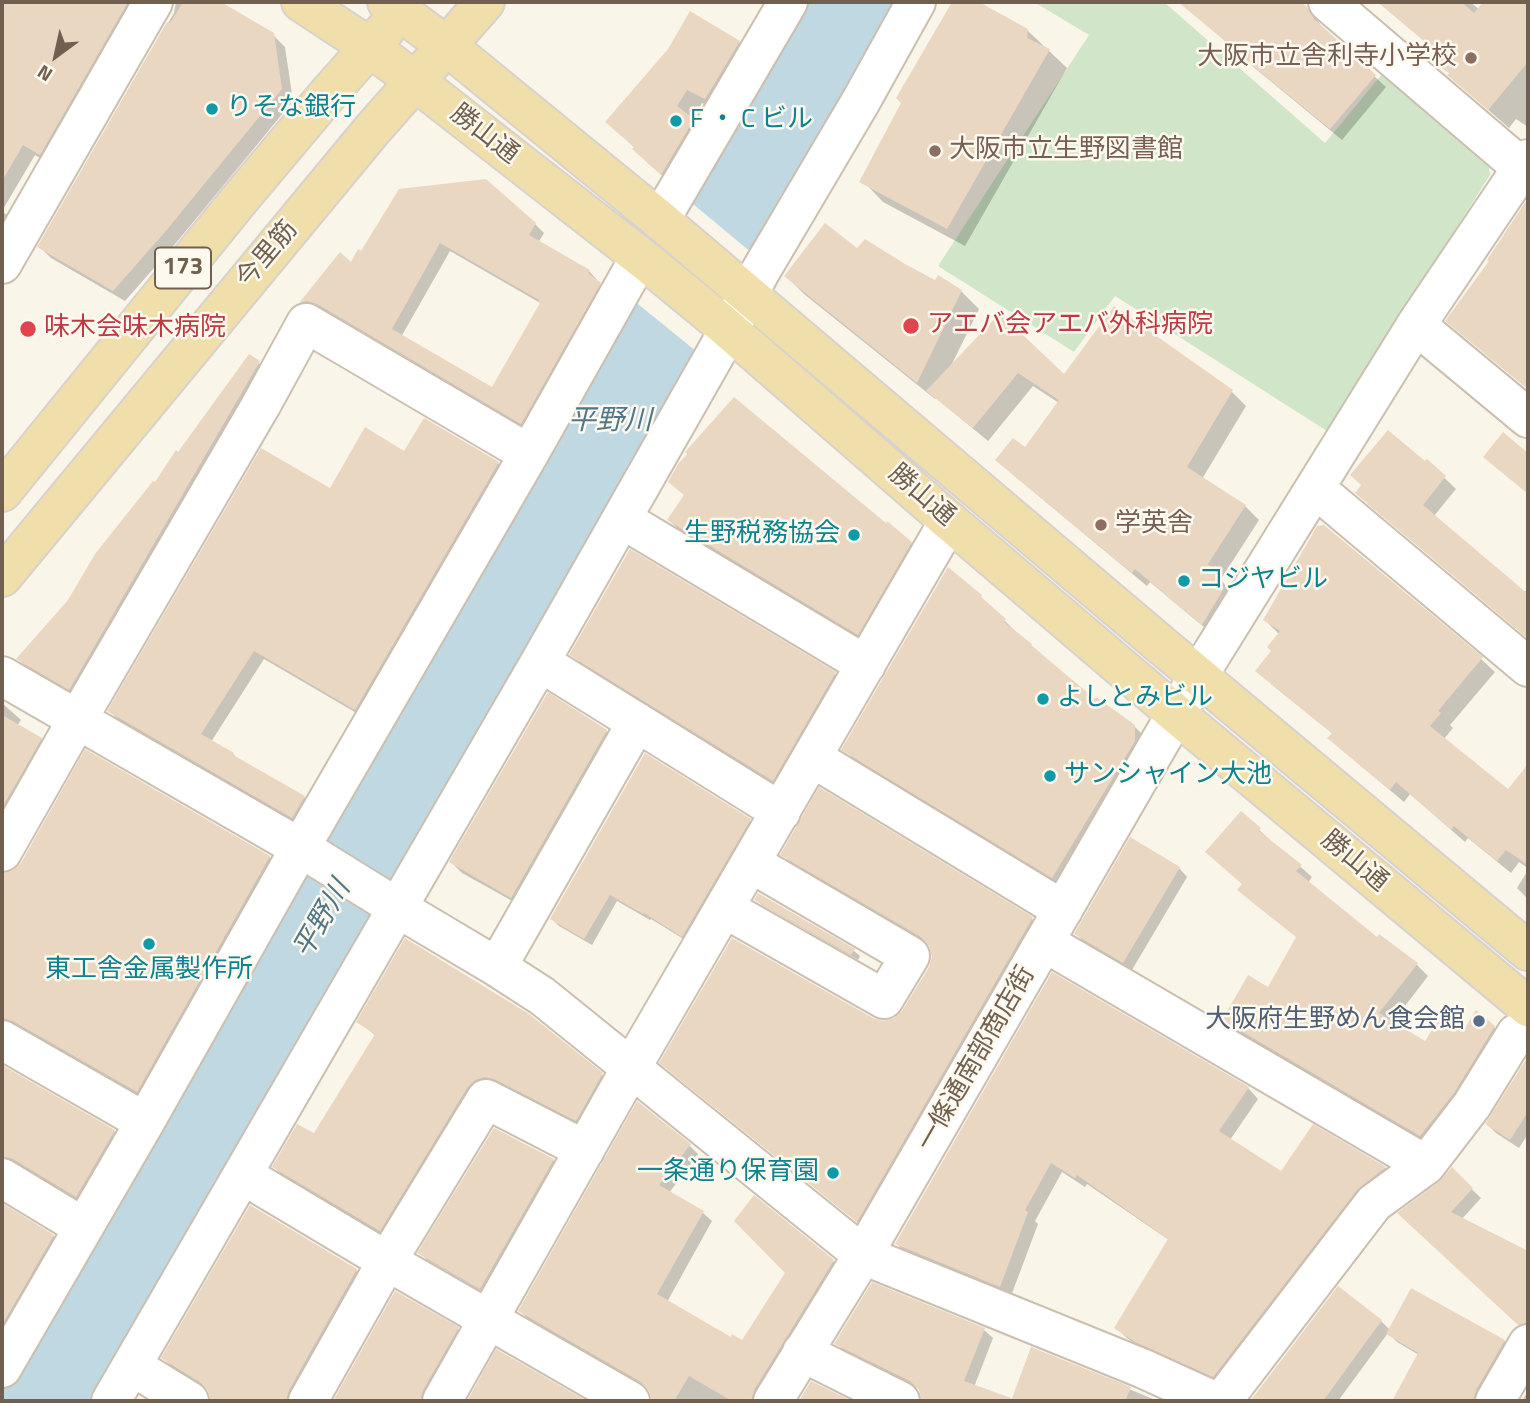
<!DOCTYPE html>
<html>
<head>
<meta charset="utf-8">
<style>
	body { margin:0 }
	#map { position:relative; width:1530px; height:1403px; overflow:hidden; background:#faf5e9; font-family:"Titillium Web",sans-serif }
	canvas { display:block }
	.frame { position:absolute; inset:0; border:4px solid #716050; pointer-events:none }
	.north { position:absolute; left:21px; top:21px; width:70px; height:70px; -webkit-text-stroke:5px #fdf9ef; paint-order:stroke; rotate:213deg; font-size:19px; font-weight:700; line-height:28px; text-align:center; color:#716050 }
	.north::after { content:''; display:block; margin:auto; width:24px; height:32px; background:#716050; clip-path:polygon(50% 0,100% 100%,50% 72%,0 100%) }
</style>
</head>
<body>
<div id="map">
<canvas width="1530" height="1403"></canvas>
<div class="frame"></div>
<div class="north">N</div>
</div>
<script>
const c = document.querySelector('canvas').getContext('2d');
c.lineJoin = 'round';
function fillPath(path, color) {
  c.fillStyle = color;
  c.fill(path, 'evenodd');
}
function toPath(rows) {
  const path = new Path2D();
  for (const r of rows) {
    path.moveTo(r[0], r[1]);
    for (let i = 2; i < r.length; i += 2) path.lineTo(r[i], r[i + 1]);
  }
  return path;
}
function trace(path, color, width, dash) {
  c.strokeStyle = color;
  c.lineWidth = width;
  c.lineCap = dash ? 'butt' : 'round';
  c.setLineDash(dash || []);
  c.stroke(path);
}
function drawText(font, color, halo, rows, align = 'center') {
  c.font = font + ' "Titillium Web","Noto Sans JP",sans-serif';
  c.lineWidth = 5;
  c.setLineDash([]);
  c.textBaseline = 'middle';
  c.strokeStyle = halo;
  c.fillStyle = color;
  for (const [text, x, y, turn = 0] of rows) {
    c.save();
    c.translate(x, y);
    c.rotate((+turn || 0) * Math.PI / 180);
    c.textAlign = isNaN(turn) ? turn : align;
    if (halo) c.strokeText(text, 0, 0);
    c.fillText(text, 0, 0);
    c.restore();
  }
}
fillPath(toPath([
	[1034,2,1164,2,1325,143,1387,68,1487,152,1490,175,1327,431,1115,296,1074,352,938,266,1089,35]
]), '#d1e6c9');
const water = toPath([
	[804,2,901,2,98,1401,2,1401,2,1390,630,298,804,2]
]);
fillPath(water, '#c0d8e1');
trace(water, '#a7c5d1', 2);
fillPath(toPath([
	[687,199,758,258,702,356,628,296]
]), '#faf5e9');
fillPath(toPath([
	[2,2,146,2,52,165,35,155,2,211,17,224,2,251],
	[176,2,217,2,273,35,285,47,293,101,176,243,125,301,51,258,39,246,174,13],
	[954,2,976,2,1027,30,1067,68,965,246,883,202,865,183,903,103,898,98],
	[1180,2,1298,2,1318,21,1324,30,1386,87,1342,140,1251,65,1239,53],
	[1378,2,1470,2,1479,9,1486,2,1528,2,1528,127,1516,119,1509,128,1461,86,1449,62],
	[739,42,754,57,721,113,702,103,692,120,708,135,677,188,649,164,634,149,635,148,608,122],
	[1524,207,1528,208,1528,389,1459,332,1491,262],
	[535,224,544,233,538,243,589,271,597,280,596,282,608,293,530,431,328,312,317,309,309,311,301,303,341,254,351,265,359,251],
	[450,251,542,304,493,389,401,337],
	[857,251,904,266,936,282,938,278,961,291,979,309,951,366,1064,376,1114,309,1232,392,1246,406,1202,479,1245,506,1259,520,1221,579,1237,604,1217,638,1150,582,1147,586,1012,474,997,460,1026,450,1059,403,1033,386,988,441,936,398,935,399,804,294,786,276],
	[259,363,270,374,81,699,29,669,18,659,70,601,155,484,179,454],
	[405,453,498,463,507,472,365,718,264,659,211,742,233,754,240,761,304,797,313,806,302,826,119,720,109,711,331,491],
	[690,454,886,526,911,543,923,555,870,645,681,532,669,520,686,496],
	[1427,461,1456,489,1434,516,1524,593,1528,588,1528,638,1368,504],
	[981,597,1015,631,1095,702,1134,726,1145,737,1063,887,854,760,844,749],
	[1265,620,1481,659,1495,672,1450,725,1453,728,1444,739,1508,792,1528,767,1528,868,1519,862,1511,873,1468,838,1465,842,1410,794,1404,802,1343,751,1330,738,1333,734,1271,684,1273,651,1279,634],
	[572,654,835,674,844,683,782,789,581,664],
	[2,703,21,720,17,726,41,739,55,754,2,848],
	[606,731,617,742,523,907,462,873,451,862],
	[86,752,269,857,280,868,148,1102,2,1033,2,875,13,873,22,864],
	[820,790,1032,919,1041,928,867,1230,671,1072,872,1020,883,1023,895,1020,904,1012,930,968,934,957,931,945,792,864,782,854],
	[749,820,757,827,690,943,651,919,650,920,617,901,592,945,559,926,552,919],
	[1259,830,1312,877,1308,883,1377,939,1417,965,1428,976,1392,1023,1426,1043,1494,1027,1505,1039,1432,1147,1235,1032,1224,1020,1269,989,1298,938,1251,901,1240,890,1244,885,1219,863],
	[1179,868,1187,877,1132,970,1084,942,1076,934],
	[1528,870,1528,899,1517,888],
	[756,900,854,951,860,956,858,960,762,905],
	[1053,974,1248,1088,1258,1099,1230,1140,1282,1173,1313,1126,1385,1168,1395,1178,1224,1386,1147,1352,1127,1338,1116,1328,1169,1240,1087,1184,1085,1187,1062,1172,1035,1221,1038,1224,1011,1296,907,1254,897,1244],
	[359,1022,602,1075,612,1085,586,1129,508,1089,390,1240,284,1177,274,1167,314,1135,376,1036],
	[1527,1061,1528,1134,1519,1148,1496,1133,1487,1124],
	[2,1067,114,1131,125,1143,88,1207,26,1170,15,1167,2,1171],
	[689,1145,698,1154,669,1193,703,1213,712,1221,667,1302,731,1339,743,1342,833,1261,842,1270,762,1401,653,1401,651,1389,529,1320,520,1311],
	[553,1160,561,1167,488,1295,427,1260,420,1253],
	[1452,1170,1481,1198,1461,1220,1528,1253,1528,1333,1409,1222],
	[2,1205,53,1236,64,1248,2,1355],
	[251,1207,356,1270,365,1279,297,1401,212,1401,210,1390,172,1367,163,1358],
	[1338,1288,1381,1321,1390,1330,1504,1341,1513,1350,1484,1401,1394,1401,1419,1355,1397,1342,1388,1333,1338,1401,1252,1401],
	[396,1293,458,1329,466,1338,426,1401,397,1384,388,1401,335,1401],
	[984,1330,993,1338,974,1387,1013,1401,1032,1349,1158,1401,923,1401,921,1390,845,1352,836,1343],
	[497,1352,583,1401,469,1401],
	[1528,1391,1528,1401,1522,1401]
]), '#0003');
fillPath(toPath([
	[2,2,128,2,40,155,23,145,2,181],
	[183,2,221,2,274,33,282,89,165,232,113,291,37,247,167,22,170,23],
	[952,2,979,2,1028,29,1027,38,1050,49,947,229,859,182,901,103,896,98],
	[1178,2,1301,2,1307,7,1314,19,1376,75,1330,129,1237,53,1238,52],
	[1378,2,1461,2,1474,13,1483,2,1528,2,1528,62,1488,110,1447,75,1449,73,1435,64,1442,56],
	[690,11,740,41,705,99,687,90,677,106,694,119,661,175,632,149,634,147,605,122,668,49],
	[486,179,536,223,529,235,590,270,588,273,601,283,521,424,317,304,307,301,299,303,340,252,351,262,358,249,361,251,399,189],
	[440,243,539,300,538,301,540,303,492,387,392,329],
	[1528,198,1528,389,1445,321,1489,261,1487,260],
	[825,223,857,248,865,239,905,264,935,280,938,275,962,290,917,383,784,276],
	[1114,306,1233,390,1187,467,1246,505,1208,564,1224,588,1202,625,1135,569,1132,573,995,460,1013,438,1025,447,1059,400,1018,373,973,428,926,391,1000,313,1064,374],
	[249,354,260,361,69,690,16,659,68,600,95,554,153,481,155,482,176,450,178,452],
	[734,397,886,523,887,521,912,542,858,635,667,520,684,495,668,482,678,464,687,454,685,452],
	[424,418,499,462,355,710,254,651,201,734,234,753,233,755,305,796,292,818,107,711,261,448,330,488,365,427,404,451],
	[1388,430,1425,461,1427,459,1446,476,1423,505,1528,594,1528,639,1355,493,1361,485,1350,475],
	[1503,432,1528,453,1528,494,1483,457],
	[1324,525,1483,657,1438,711,1441,713,1430,726,1508,789,1528,764,1528,865,1506,850,1497,861,1454,826,1451,830,1396,782,1390,790,1327,738,1332,733,1255,671,1271,651,1267,647,1280,631,1263,620,1317,526],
	[630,549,836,672,773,781,569,655],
	[948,567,982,595,981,597,1006,619,1004,622,1032,644,1031,645,1095,699,1096,697,1135,725,1135,741,1052,878,841,750],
	[548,692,607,730,511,898,449,862],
	[2,715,42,738,2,808],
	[85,749,270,856,137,1092,13,1021,2,1018,2,874,12,871,21,863],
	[645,753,751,819,682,937,644,913,643,914,610,895,584,939,550,919],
	[819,787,1033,917,857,1222,659,1063,732,938,873,1018,883,1021,894,1018,902,1011,929,967,932,957,929,946,921,937,780,855],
	[1241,811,1261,828,1259,831,1302,865,1296,871,1377,937,1379,934,1418,963,1379,1013,1425,1041,1440,1017,1463,1031,1476,1010,1495,1026,1454,1093,1420,1136,1222,1020,1248,975,1268,987,1296,937,1237,890,1242,884,1205,852],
	[1130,837,1180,867,1123,963,1074,934],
	[758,893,855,949,851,955,754,900],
	[405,938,529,1014,603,1073,576,1121,496,1080,485,1077,475,1080,467,1088,380,1231,272,1167,297,1124,314,1133,375,1034,356,1022],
	[1052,972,1249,1087,1219,1131,1281,1171,1313,1124,1386,1167,1357,1190,1213,1377,1135,1342,1114,1328,1168,1239,1077,1175,1075,1178,1051,1163,1025,1210,1028,1212,1000,1287,895,1244],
	[1527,1058,1528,1059,1528,1112,1510,1140,1485,1124],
	[2,1065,115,1130,76,1197,13,1159,2,1156],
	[637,1101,691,1144,659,1185,704,1211,657,1294,731,1337,732,1334,742,1340,785,1273,734,1221,754,1195,834,1260,754,1390,751,1401,732,1401,689,1376,674,1401,652,1401,649,1391,641,1382,518,1311],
	[494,1128,554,1159,480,1289,417,1253],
	[1452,1167,1473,1188,1451,1212,1528,1251,1528,1322,1518,1325,1397,1213,1439,1182],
	[2,1203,54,1235,2,1325],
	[250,1205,357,1269,289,1390,286,1401,211,1401,208,1391,201,1383,161,1358],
	[872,1282,985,1328,964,1381,1011,1398,1011,1401,922,1401,919,1390,910,1381,834,1344],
	[1338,1286,1382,1320,1323,1401,1253,1401,1251,1400],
	[1411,1288,1505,1340,1476,1390,1473,1401,1392,1401,1418,1353,1386,1334],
	[395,1291,459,1327,423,1390,420,1401,333,1401],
	[1031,1347,1131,1387,1125,1401,1011,1401],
	[496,1349,587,1401,467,1401],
	[811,1381,852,1401,799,1401]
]), '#ead7c2');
const minor = toPath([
	[1328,2,1528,173],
	[660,220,788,2],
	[2,264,153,2],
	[1416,325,1528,418],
	[1316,489,1528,667],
	[622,519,866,665],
	[540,662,781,812],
	[2,676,309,853,396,907,497,967,542,996,863,1255,1144,1369,1214,1401],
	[813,758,1063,910],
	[2,852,77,720,261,405,306,323,529,454],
	[724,908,884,999,910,956,751,863],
	[1044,942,1426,1165],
	[497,967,637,722],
	[2,1040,145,1122],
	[243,1175,387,1261,630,1401],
	[2,1178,83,1227],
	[802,1352,900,1401],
	[132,1366,189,1401],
	[2,1368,145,1122,300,848,529,454,640,257],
	[111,1401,540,662,729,330,760,272,861,101,916,2],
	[308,1401,387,1261,486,1099,585,1150],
	[442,1401,631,1068,949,521],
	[773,1401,863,1255,1198,676,1416,325,1528,159],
	[1222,1401,1374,1203,1426,1165,1472,1105,1516,1034,1528,1029],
	[1495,1401,1528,1344]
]);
const major = toPath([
	[301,2,371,48,415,81,648,263,721,323,949,521,1176,714,1528,1007],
	[387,2,447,46,660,220,1160,644,1528,951],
	[2,492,239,200,328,94,385,30],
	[2,577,372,130,485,2]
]);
trace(minor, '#cbbfb0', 42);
trace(major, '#d7d2ce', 42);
trace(minor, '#fff', 38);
trace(major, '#f0dfaa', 38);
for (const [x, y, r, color] of [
	[1471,58,7,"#8d6e63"],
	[212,109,7,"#0f9aa8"],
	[676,121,7,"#0f9aa8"],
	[935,151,7,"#8d6e63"],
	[911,326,9,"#e0444e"],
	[28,329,9,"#e0444e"],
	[1101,525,7,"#8d6e63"],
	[854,535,7,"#0f9aa8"],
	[1184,581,7,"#0f9aa8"],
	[1043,699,7,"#0f9aa8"],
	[1050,776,7,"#0f9aa8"],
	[149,944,7,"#0f9aa8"],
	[1479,1021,7,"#5c6f8a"],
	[833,1173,7,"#0f9aa8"]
]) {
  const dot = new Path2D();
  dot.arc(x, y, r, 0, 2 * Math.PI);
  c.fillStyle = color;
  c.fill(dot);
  trace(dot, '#fdf9ef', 2.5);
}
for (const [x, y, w] of [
	[183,268,56]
]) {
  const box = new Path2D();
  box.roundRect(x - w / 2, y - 20.5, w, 41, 5);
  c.fillStyle = '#fdf9ef';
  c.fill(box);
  trace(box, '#716050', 2);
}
drawText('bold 24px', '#716050', null, [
	["173",183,268]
]);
drawText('26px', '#785e54', '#fdf9ef', [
	["大阪市立舎利寺小学校",1457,58,"right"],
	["大阪市立生野図書館",949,151],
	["学英舎",1115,525]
], 'left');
drawText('26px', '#0d838f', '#fdf9ef', [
	["りそな銀行",226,109],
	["F ・ C ビル",690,121],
	["生野税務協会",840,535,"right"],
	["コジヤビル",1198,581],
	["よしとみビル",1057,699],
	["サンシャイン大池",1064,776],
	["東工舎金属製作所",149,971,"center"],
	["一条通り保育園",819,1173,"right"]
], 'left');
drawText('26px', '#716050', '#fdf9ef', [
	["勝山通",484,135,38],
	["今里筋",268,255,-50],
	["勝山通",921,496,41],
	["勝山通",1354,862,40],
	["一條通南部商店街",977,1059,-60]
]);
drawText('26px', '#be3a42', '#fdf9ef', [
	["アエバ会アエバ外科病院",927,326],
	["味木会味木病院",44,329]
], 'left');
drawText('26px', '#4e5e75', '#fdf9ef', [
	["大阪府生野めん食会館",1465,1021]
], 'right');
drawText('italic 28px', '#507788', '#fdf9ef', [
	["平野川",610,422],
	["平野川",323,920,-60]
]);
</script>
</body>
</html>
